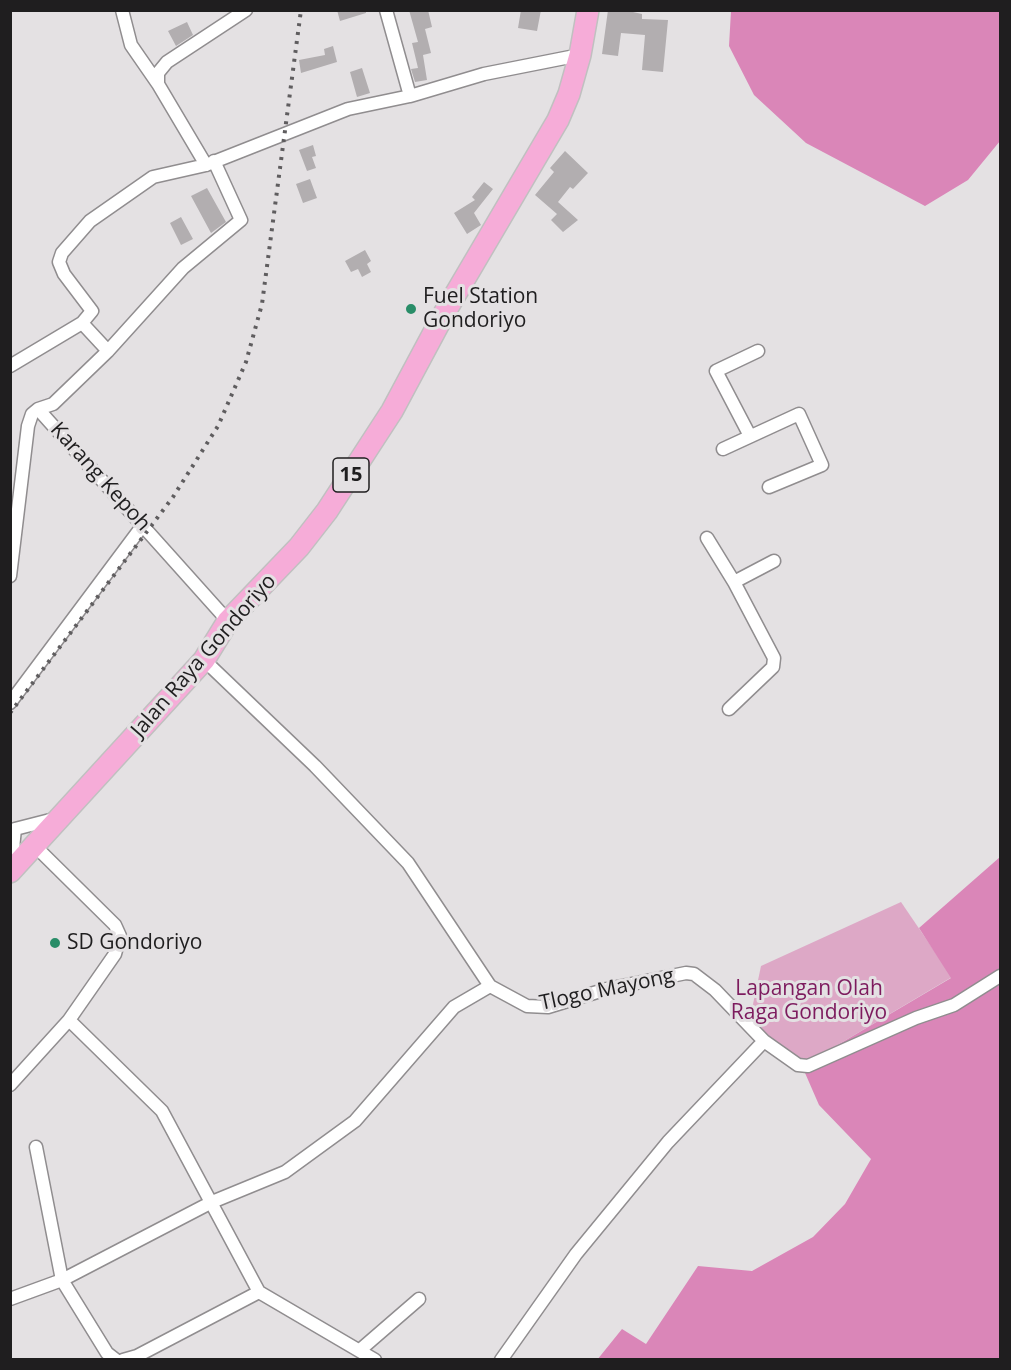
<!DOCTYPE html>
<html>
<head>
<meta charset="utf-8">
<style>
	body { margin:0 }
	#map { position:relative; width:1011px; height:1370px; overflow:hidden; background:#e4e1e3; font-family:"Open Sans",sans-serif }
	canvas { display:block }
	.frame { position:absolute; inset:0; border:12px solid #1f1e1f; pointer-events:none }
</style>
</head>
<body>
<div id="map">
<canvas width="1011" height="1370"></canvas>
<div class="frame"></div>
</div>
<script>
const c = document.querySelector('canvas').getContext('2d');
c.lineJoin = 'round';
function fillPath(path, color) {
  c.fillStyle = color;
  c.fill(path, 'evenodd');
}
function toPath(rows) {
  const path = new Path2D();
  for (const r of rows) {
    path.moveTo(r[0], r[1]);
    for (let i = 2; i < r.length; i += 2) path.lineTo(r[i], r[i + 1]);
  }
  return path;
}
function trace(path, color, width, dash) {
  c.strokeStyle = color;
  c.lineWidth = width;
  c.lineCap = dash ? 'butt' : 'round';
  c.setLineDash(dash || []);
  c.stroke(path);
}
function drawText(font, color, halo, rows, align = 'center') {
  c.font = font + ' "Open Sans",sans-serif';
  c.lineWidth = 6;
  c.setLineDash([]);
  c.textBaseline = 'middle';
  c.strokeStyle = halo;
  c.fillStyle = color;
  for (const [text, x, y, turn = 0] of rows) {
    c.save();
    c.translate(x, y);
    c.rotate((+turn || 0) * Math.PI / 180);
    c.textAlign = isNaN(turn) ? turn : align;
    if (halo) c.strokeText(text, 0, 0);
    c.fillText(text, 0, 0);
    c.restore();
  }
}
fillPath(toPath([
	[901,902,952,977,802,1066,765,1034,752,1009,761,966]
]), '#dda8c6');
fillPath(toPath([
	[731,11,1000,11,1000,141,968,180,925,206,806,143,754,95,729,46],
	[1000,857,1000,1359,597,1360,622,1329,646,1344,698,1266,752,1271,813,1237,845,1204,871,1159,819,1105,802,1066,951,978,919,928]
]), '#da86b8');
fillPath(toPath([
	[337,10,366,10,366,13,340,21],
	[409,10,428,10,432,27,425,29,431,53,423,55,427,80,415,82,411,69,418,68,412,43,418,42],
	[521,10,541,10,537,31,518,28],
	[608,10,624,10,642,14,642,19,668,20,663,72,642,70,645,35,621,33,618,56,602,54],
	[187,22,193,35,176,46,168,31],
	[333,46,337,62,301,73,299,60,325,55,324,49],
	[362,68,370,93,357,97,350,72],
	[313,145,316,156,312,157,316,168,307,171,299,150],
	[565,151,588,173,573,189,570,187,558,202,578,220,563,232,551,220,557,214,535,195,554,172,550,168],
	[310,179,317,198,303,203,296,184],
	[484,182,493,189,474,213,481,225,467,234,454,213,475,200,472,197],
	[207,188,226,222,211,233,191,196],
	[181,217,193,239,181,245,170,223],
	[365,250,371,261,367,264,371,272,362,277,358,269,351,272,345,261]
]), '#b2aeb0');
const minor = toPath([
	[122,10,131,45,158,84],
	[386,10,410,96],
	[206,165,158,84,158,73,167,62,246,10],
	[108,351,82,323,92,311,64,274,59,262,62,253,90,221,153,177,206,165,348,109,410,96,484,74,580,55],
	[10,366,82,323],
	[38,409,53,404,108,351,183,268,241,220,214,161],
	[750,436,716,371,758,351],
	[723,449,799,414,822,465,769,487],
	[707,538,734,582,774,561],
	[10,576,28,426,32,414,38,409,228,621],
	[204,660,315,766,408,863,490,986,527,1006,548,1007,607,989,686,973,694,974,715,990,764,1041,798,1065,808,1066,916,1018,954,1005,1000,976],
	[10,703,143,525],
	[729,709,773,667,774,658,734,582],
	[15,829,58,818],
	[36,847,115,925,120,936,115,954,69,1020,162,1111,259,1292,375,1360],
	[11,868,15,829],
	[10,1085,69,1020],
	[36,1147,62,1280,107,1353,116,1360],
	[10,1299,62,1280,212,1202,285,1172,355,1121,454,1007,490,986],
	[360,1350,419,1299],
	[123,1360,137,1356,259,1292],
	[501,1360,576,1254,668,1142,764,1041]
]);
const trunk = toPath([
	[10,872,204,660,228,621,299,547,327,511,392,411,445,312,558,120,569,94,580,55,588,10]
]);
trace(minor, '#908d8f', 15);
trace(trunk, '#c0c0c0', 24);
trace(minor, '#fff', 12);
trace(trunk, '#f6acd8', 21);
trace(toPath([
	[10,713,173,497,218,426,246,362,262,304,301,10]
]), '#5f5d5f', 4, [3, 6]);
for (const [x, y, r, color] of [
	[411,309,6,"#298d68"],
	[55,943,6,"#298d68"]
]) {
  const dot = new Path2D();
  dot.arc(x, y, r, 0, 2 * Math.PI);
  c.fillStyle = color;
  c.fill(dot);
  trace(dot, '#e4e1e3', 2);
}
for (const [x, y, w] of [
	[351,475,36]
]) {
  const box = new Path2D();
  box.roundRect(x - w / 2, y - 17, w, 34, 4.5);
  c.fillStyle = '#e4e1e3';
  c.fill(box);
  trace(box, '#1f1e1f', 1.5);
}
drawText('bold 20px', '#1f1e1f', null, [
	["15",351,475]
]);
drawText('21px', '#1f1e1f', '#e4e1e3', [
	["Fuel Station",423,297],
	["Gondoriyo",423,321],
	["SD Gondoriyo",67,943]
], 'left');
drawText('21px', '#1f1e1f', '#e4e1e3', [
	["Karang Kepoh",100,477,48],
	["Jalan Raya Gondoriyo",204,656,-49],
	["Tlogo Mayong",607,990,-12]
]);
drawText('21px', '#7d1b5e', '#e4e1e3', [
	["Lapangan Olah",809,989],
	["Raga Gondoriyo",809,1013]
]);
</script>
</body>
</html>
